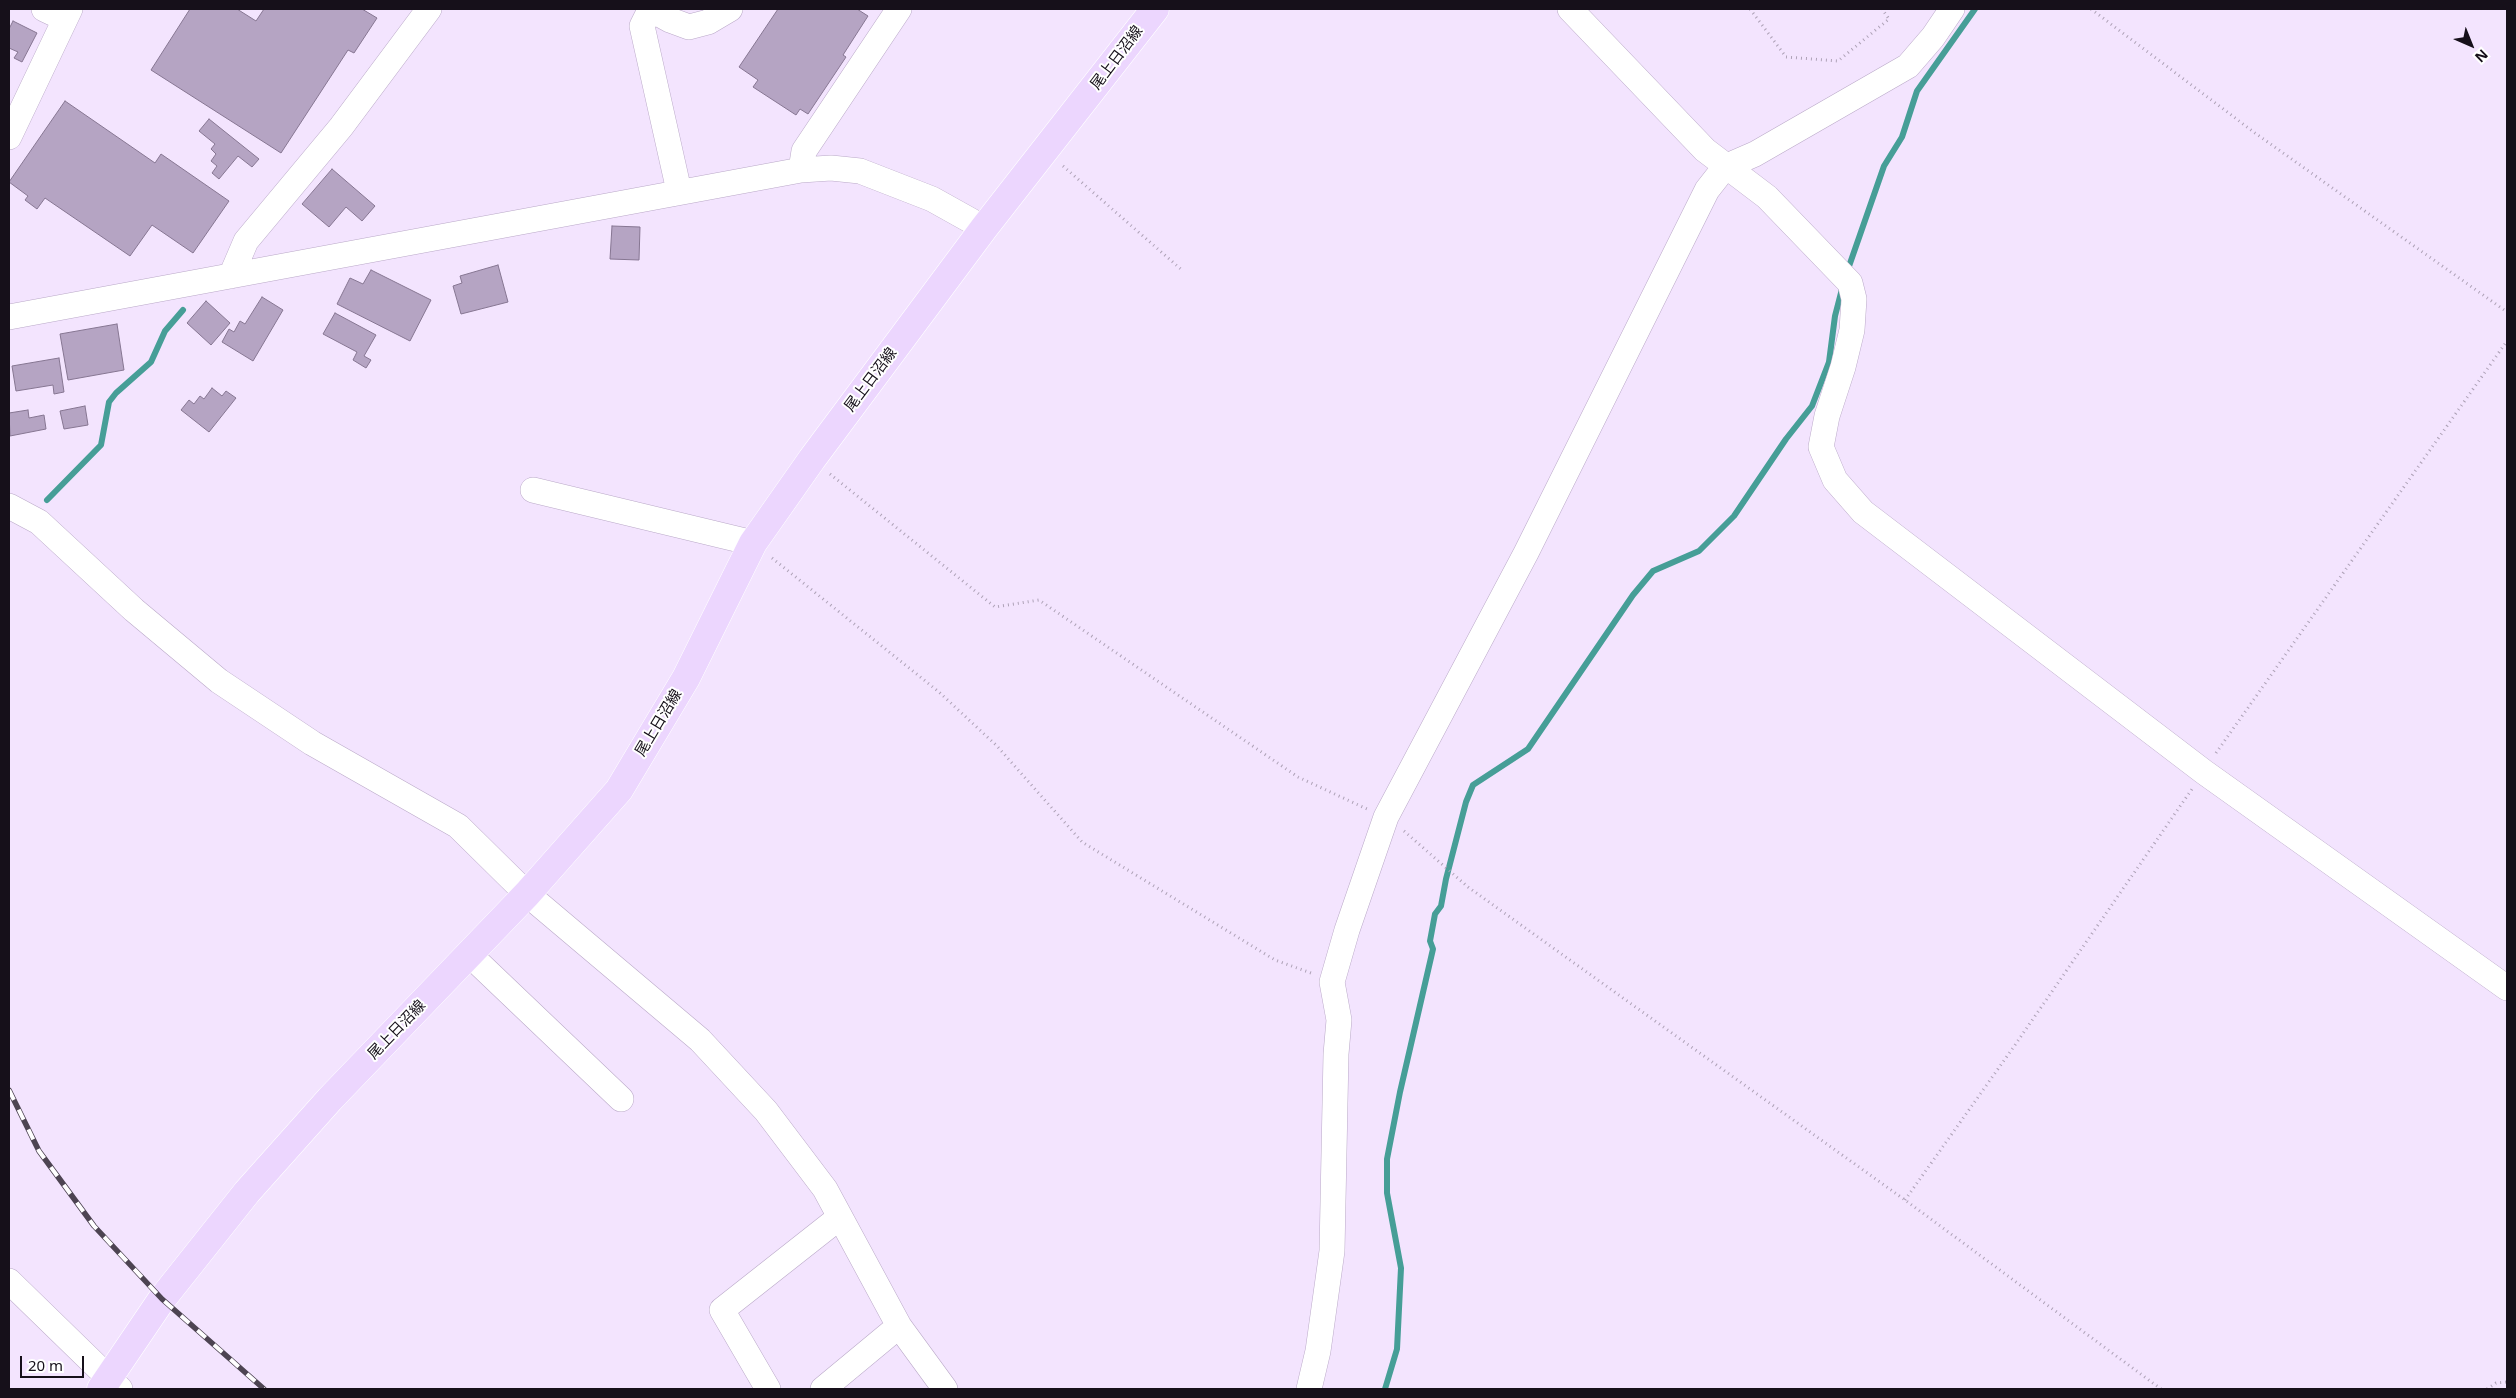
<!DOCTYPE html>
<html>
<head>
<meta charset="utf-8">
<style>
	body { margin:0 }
	#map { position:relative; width:2516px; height:1398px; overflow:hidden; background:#f3e4fe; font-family:"Noto Sans",sans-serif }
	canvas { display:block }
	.frame { position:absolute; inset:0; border:10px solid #16101a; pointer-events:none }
	.north { position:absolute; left:2446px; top:20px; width:50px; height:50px; -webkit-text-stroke:4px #fff; paint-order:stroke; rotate:136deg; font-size:14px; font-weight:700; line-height:20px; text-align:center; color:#16101a }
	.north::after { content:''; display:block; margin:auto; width:18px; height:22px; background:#16101a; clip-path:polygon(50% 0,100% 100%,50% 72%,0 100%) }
	.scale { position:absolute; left:20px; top:1356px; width:64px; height:22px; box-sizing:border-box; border:2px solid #16101a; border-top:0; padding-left:6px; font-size:15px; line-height:18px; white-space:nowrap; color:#16101a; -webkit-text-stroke:4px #fff; paint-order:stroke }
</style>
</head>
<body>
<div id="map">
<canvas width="2516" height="1398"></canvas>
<div class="frame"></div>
<div class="north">N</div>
<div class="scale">20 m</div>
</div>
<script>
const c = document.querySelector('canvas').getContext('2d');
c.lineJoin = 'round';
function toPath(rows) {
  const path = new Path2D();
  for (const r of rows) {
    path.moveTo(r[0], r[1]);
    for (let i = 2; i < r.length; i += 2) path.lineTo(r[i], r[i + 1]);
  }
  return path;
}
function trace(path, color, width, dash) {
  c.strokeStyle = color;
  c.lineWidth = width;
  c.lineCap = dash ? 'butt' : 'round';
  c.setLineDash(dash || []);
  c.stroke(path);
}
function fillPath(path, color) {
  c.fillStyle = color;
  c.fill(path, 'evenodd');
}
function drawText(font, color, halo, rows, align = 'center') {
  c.font = font + ' "Noto Sans","Noto Sans JP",sans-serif';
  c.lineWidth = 4;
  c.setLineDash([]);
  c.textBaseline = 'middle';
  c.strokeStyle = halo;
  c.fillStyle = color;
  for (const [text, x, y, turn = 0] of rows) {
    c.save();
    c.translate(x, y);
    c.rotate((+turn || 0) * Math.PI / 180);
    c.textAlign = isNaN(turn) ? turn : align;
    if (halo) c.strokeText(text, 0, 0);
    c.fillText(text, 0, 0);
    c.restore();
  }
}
trace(toPath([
	[1847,272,1884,166,1902,137,1917,91,1975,9],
	[47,500,101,445,109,402,116,393,151,362,165,331,183,310],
	[1385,1389,1397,1349,1401,1268,1387,1193,1387,1159,1400,1092,1433,949,1430,941,1435,914,1441,906,1446,879,1466,802,1473,785,1528,749,1633,595,1653,571,1699,551,1734,516,1786,439,1812,406,1829,362,1835,316,1842,289]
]), '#469e97', 6);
const building = toPath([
	[190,9,237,9,256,21,264,9,362,9,377,18,354,53,348,50,281,153,151,70,190,9],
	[778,9,857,9,868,16,843,55,846,57,808,114,800,109,796,115,753,87,758,80,739,67,778,9],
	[13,21,37,33,22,62,14,58,18,52,9,48,9,29,13,21],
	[65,101,155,163,161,154,229,201,193,253,152,225,130,256,45,198,37,209,25,200,28,196,9,182,65,101],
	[209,119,259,159,252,167,238,156,219,179,212,173,217,166,211,161,216,154,211,149,215,144,199,131,209,119],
	[332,169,375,206,362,221,346,207,329,227,302,204,332,169],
	[612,226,640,227,639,260,610,259,612,226],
	[498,265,508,302,461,314,453,286,462,283,460,276,498,265],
	[371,270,431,300,410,341,337,304,350,278,363,284,371,270],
	[262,297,283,310,253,361,222,342,229,329,234,332,240,321,245,324,262,297],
	[206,301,230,323,211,345,187,323,206,301],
	[335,313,376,335,364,356,371,360,366,368,353,360,357,352,323,334,335,313],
	[117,324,124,370,68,380,60,334,117,324],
	[59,358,64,392,54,394,53,385,16,391,12,366,59,358],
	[212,388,222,396,226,391,236,398,209,432,181,410,189,400,194,404,200,396,204,399,212,388],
	[85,406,88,425,64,429,60,411,85,406],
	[28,410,29,418,44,415,46,429,10,436,9,413,28,410]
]);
fillPath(building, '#b5a4c3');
trace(building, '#867692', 1);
const minor = toPath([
	[44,9,65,19],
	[650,9,670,20,689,27,708,22,730,9],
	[1570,9,1705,150,1767,197,1850,283,1854,299,1852,330,1843,367,1827,416,1821,447,1835,480,1863,512,2204,772,2507,988],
	[650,10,642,26,679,191],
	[9,137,70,9],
	[801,170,804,151,899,9],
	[231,276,246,241,341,127,429,9],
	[9,317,801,170,831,168,860,171,932,199,984,228],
	[533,490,753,543],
	[9,506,39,522,134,610,219,681,312,743,458,826,527,894,700,1040,766,1111,825,1189,899,1326,945,1389],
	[470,955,621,1099],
	[9,1281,120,1389],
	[768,1389,722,1310,840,1217],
	[823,1389,899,1326],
	[1309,1389,1318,1351,1332,1251,1336,1054,1339,1020,1332,982,1347,930,1386,817,1526,553,1707,190,1725,167,1755,154,1908,66,1933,37,1952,9]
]);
const major = toPath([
	[101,1389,162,1299,247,1192,330,1099,527,894,619,790,686,678,753,543,812,459,984,228,1155,9]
]);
trace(minor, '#baa9c8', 26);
trace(major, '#fff', 29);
trace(toPath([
	[1750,9,1786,57,1838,61,1889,19,1882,9],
	[2091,9,2255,133,2507,312],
	[1063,166,1183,271],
	[830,474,995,607,1039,600,1298,777,1367,809],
	[772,558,939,692,997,746,1082,842,1275,960,1311,973],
	[2216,753,2507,341],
	[1404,831,1468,887,1905,1200,2161,1389],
	[1905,1200,2015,1045,2192,789],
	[2487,1389,2496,1383,2507,1382]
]), '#aea2b7', 3, [1, 4]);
trace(minor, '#fff', 25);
trace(major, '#ecd6fe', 28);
const rail = toPath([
	[9,1090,39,1151,94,1226,162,1299,264,1389]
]);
trace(rail, '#4d4452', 5.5);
trace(rail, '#fff', 4, [11]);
drawText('15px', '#16101a', '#fff', [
	["尾上日沼線",1117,58,-53],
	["尾上日沼線",871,380,-53],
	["尾上日沼線",659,723,-59],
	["尾上日沼線",397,1030,-46]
]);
</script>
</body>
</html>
